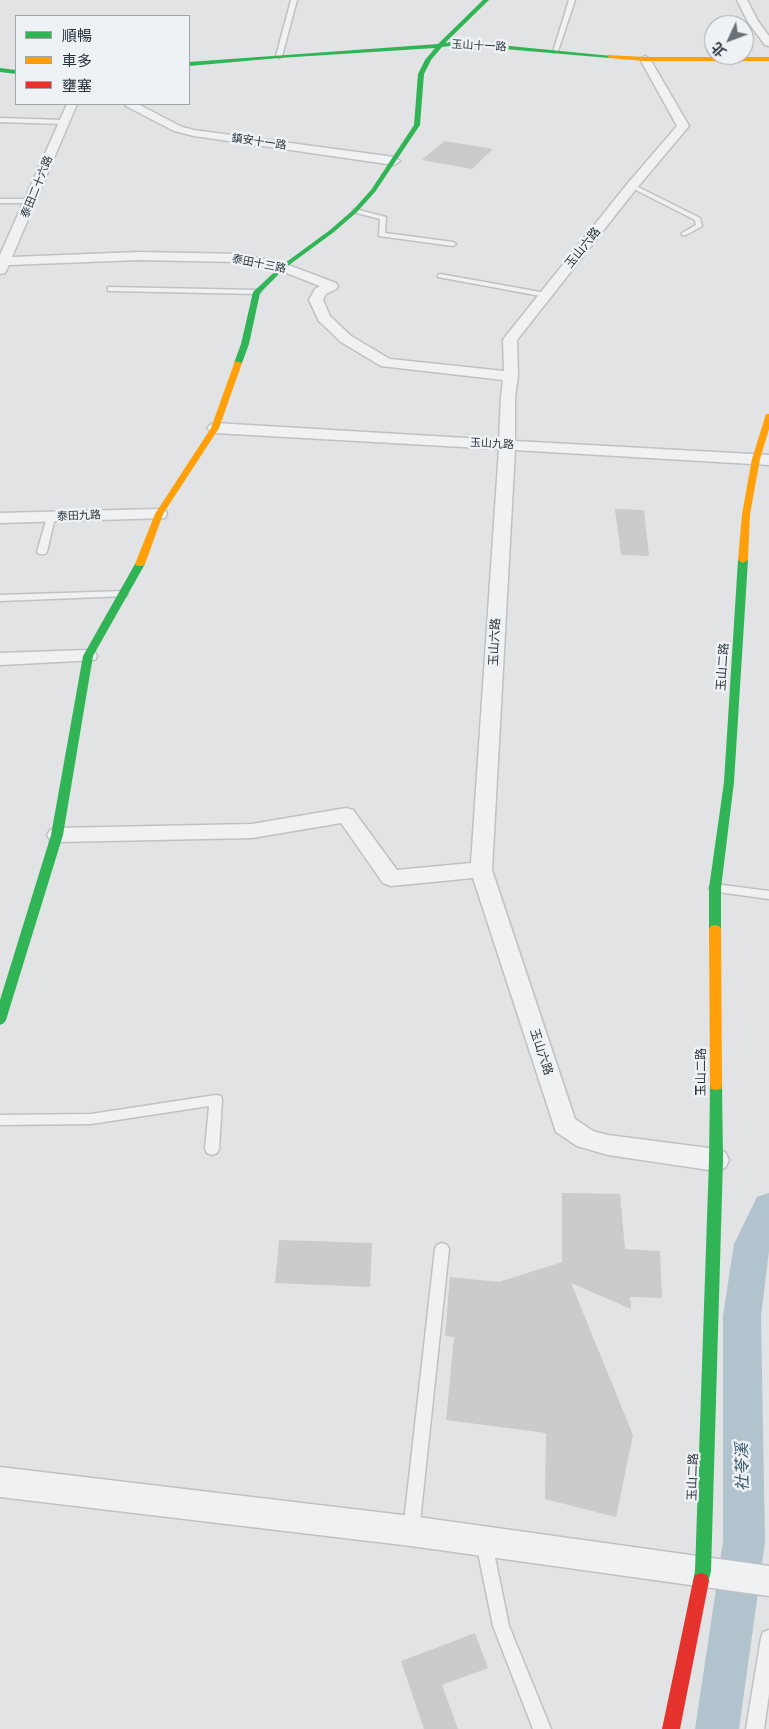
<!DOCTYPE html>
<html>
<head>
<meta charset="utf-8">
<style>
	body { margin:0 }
	#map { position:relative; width:769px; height:1729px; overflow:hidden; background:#e1e3e5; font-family:"IBM Plex Sans","Noto Sans TC",sans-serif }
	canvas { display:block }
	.legend { position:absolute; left:15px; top:15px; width:175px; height:90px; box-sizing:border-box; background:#eef2f4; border:1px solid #9fa6aa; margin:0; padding:6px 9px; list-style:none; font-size:15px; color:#29333c }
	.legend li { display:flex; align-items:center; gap:10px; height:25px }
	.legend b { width:25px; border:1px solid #9fa6aa }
	.north { position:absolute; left:704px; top:15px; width:50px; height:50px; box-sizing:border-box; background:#eef2f4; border:1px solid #9fa6aa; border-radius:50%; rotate:227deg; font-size:14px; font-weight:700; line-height:20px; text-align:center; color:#29333c }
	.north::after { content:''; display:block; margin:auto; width:18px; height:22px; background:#697177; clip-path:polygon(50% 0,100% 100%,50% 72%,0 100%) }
</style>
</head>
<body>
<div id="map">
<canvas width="769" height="1729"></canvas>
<ul class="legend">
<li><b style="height:6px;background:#30b455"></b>順暢</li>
<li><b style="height:6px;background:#ff9f0a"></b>車多</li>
<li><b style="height:6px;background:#e5322d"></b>壅塞</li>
</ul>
<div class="north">北</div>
</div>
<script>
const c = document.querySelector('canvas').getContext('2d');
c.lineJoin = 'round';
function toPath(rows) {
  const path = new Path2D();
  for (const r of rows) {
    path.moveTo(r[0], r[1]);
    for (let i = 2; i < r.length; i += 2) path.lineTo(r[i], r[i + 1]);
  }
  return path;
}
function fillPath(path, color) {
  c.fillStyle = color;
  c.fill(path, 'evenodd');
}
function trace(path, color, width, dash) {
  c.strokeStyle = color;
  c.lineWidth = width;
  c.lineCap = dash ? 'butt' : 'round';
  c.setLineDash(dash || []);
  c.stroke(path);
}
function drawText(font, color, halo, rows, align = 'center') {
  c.font = font + ' "IBM Plex Sans","Noto Sans TC",sans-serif';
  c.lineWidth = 5;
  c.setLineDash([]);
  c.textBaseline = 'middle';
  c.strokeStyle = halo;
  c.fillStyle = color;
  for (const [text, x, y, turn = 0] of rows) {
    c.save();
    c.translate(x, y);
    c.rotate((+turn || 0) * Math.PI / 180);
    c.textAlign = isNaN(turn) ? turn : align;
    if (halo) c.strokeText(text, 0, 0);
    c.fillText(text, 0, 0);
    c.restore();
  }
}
fillPath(toPath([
	[769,1193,769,1251,761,1316,765,1542,739,1729,695,1729,723,1542,723,1316,734,1244,757,1197,769,1193]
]), '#b1c3cd');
fillPath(toPath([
	[444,141,493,149,472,169,422,160],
	[615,509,644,510,649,556,621,555],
	[562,1193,620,1194,625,1249,660,1251,662,1298,630,1297,631,1309,571,1283,633,1435,616,1517,545,1499,546,1433,446,1420,454,1337,445,1336,450,1277,499,1282,562,1262],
	[279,1240,372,1243,370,1287,275,1283],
	[475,1633,488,1668,442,1685,458,1729,424,1729,401,1661]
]), '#c9cbcd');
const lane = toPath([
	[291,0,297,0,282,56,279,58,276,56,291,0],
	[569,0,575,0,558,51,553,52,569,0],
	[0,118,63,120,66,122,63,124,0,122,0,118],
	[630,185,634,185,700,218,702,226,686,235,682,235,682,233,696,225,695,220,630,187,630,185],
	[0,199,31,199,34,201,31,203,0,203,0,199],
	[355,209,386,217,385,233,453,242,456,244,453,246,379,236,380,219,353,212,353,210,355,209],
	[440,274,546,293,550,295,546,297,438,277,438,275,440,274],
	[108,287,257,290,261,292,257,294,111,291,108,291,108,287],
	[51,514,55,517,47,552,45,554,39,554,37,552,47,517,51,514],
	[124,591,127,592,127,596,0,601,0,595,124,591],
	[715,884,769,891,769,899,711,891,709,888,711,885,715,884],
	[216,1095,221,1096,222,1100,219,1149,217,1153,212,1155,207,1153,205,1149,209,1106,91,1124,0,1125,0,1115,91,1114,216,1095],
	[442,1243,447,1245,449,1249,419,1531,417,1537,411,1539,405,1537,403,1531,435,1249,437,1245,442,1243],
	[484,1535,490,1537,492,1543,509,1626,551,1729,533,1729,493,1626,476,1543,478,1537,484,1535],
	[769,1630,769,1694,764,1729,746,1729,761,1638,763,1632,769,1630]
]);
const street = toPath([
	[737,0,747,0,758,21,769,36,769,46,765,45,748,22,737,0],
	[645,56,650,59,689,126,636,189,517,340,518,376,515,397,515,441,769,455,769,465,515,450,492,870,575,1119,593,1131,608,1135,716,1149,725,1152,729,1160,725,1168,716,1171,608,1155,577,1146,556,1132,473,878,391,886,383,883,341,823,252,838,57,842,50,840,47,835,50,830,57,828,252,824,346,808,353,810,397,870,471,863,499,449,215,433,210,431,207,428,210,425,215,423,499,440,501,397,503,380,381,366,341,342,319,321,309,300,315,289,320,286,279,270,240,262,139,260,9,265,5,273,0,274,0,255,67,104,77,104,12,257,139,252,240,254,283,263,336,283,338,286,336,289,326,294,323,300,330,316,351,336,390,359,504,371,503,340,505,337,628,183,677,126,640,59,645,56],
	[125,104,138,104,182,127,194,130,394,157,400,161,394,165,194,136,174,131,126,106,125,104],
	[159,509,165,510,167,514,165,518,0,523,0,513,159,509],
	[88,650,95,652,97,656,95,660,0,665,0,653,88,650],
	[0,1467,411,1516,769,1566,769,1596,411,1546,0,1497,0,1467]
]);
trace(lane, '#bfc1c3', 3);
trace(street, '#bfc1c3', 3);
fillPath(lane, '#eff1f2');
fillPath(street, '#eff1f2');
fillPath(toPath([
	[483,0,489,0,445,43,458,41,612,56,609,58,458,45,442,47,431,60,424,74,420,125,375,192,357,212,334,232,285,268,260,293,249,344,242,363,235,365,234,363,241,344,253,292,281,266,330,230,353,210,371,190,414,125,418,74,425,60,435,48,279,58,189,66,189,62,438,44,483,0],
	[0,68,16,70,16,74,0,72,0,68],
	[743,557,748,560,734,782,721,888,721,929,719,932,715,933,711,932,709,929,709,888,724,782,738,560,743,557],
	[140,561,145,564,93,656,63,835,6,1020,4,1023,0,1025,0,1000,51,835,83,656,135,564,140,561],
	[716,1080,721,1081,722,1085,723,1160,711,1571,707,1587,701,1589,695,1587,693,1581,695,1571,709,1160,710,1085,711,1081,716,1080]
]), '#30b455');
fillPath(toPath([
	[607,55,645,57,769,57,769,61,645,61,609,58,607,55],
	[235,361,242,363,219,428,163,514,145,564,143,566,137,566,135,564,155,514,211,428,235,361],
	[766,414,769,414,769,429,760,459,750,514,748,560,743,563,738,560,742,514,752,459,766,414],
	[715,925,719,926,721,929,722,1085,721,1089,716,1090,711,1089,710,1085,709,929,711,926,715,925]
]), '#ff9f0a');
fillPath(toPath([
	[701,1573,707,1575,709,1581,680,1729,662,1729,693,1581,695,1575,701,1573]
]), '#e5322d');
drawText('11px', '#29333c', '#eef2f4', [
	["玉山十一路",479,46,3],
	["鎮安十一路",259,142,8],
	["泰田二十六路",37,187,-68],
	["泰田十三路",259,264,11],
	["玉山九路",492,444,3],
	["泰田九路",79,516,-2]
]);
drawText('12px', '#29333c', '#eef2f4', [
	["玉山六路",583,248,-51],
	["玉山六路",495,642,-87],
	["玉山二路",723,667,-86],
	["玉山六路",541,1052,72],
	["玉山二路",702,1072,-90],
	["玉山二路",693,1477,-88]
]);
drawText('italic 16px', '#37576c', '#eef2f4', [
	["社苓溪",743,1467,-91]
]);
</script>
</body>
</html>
